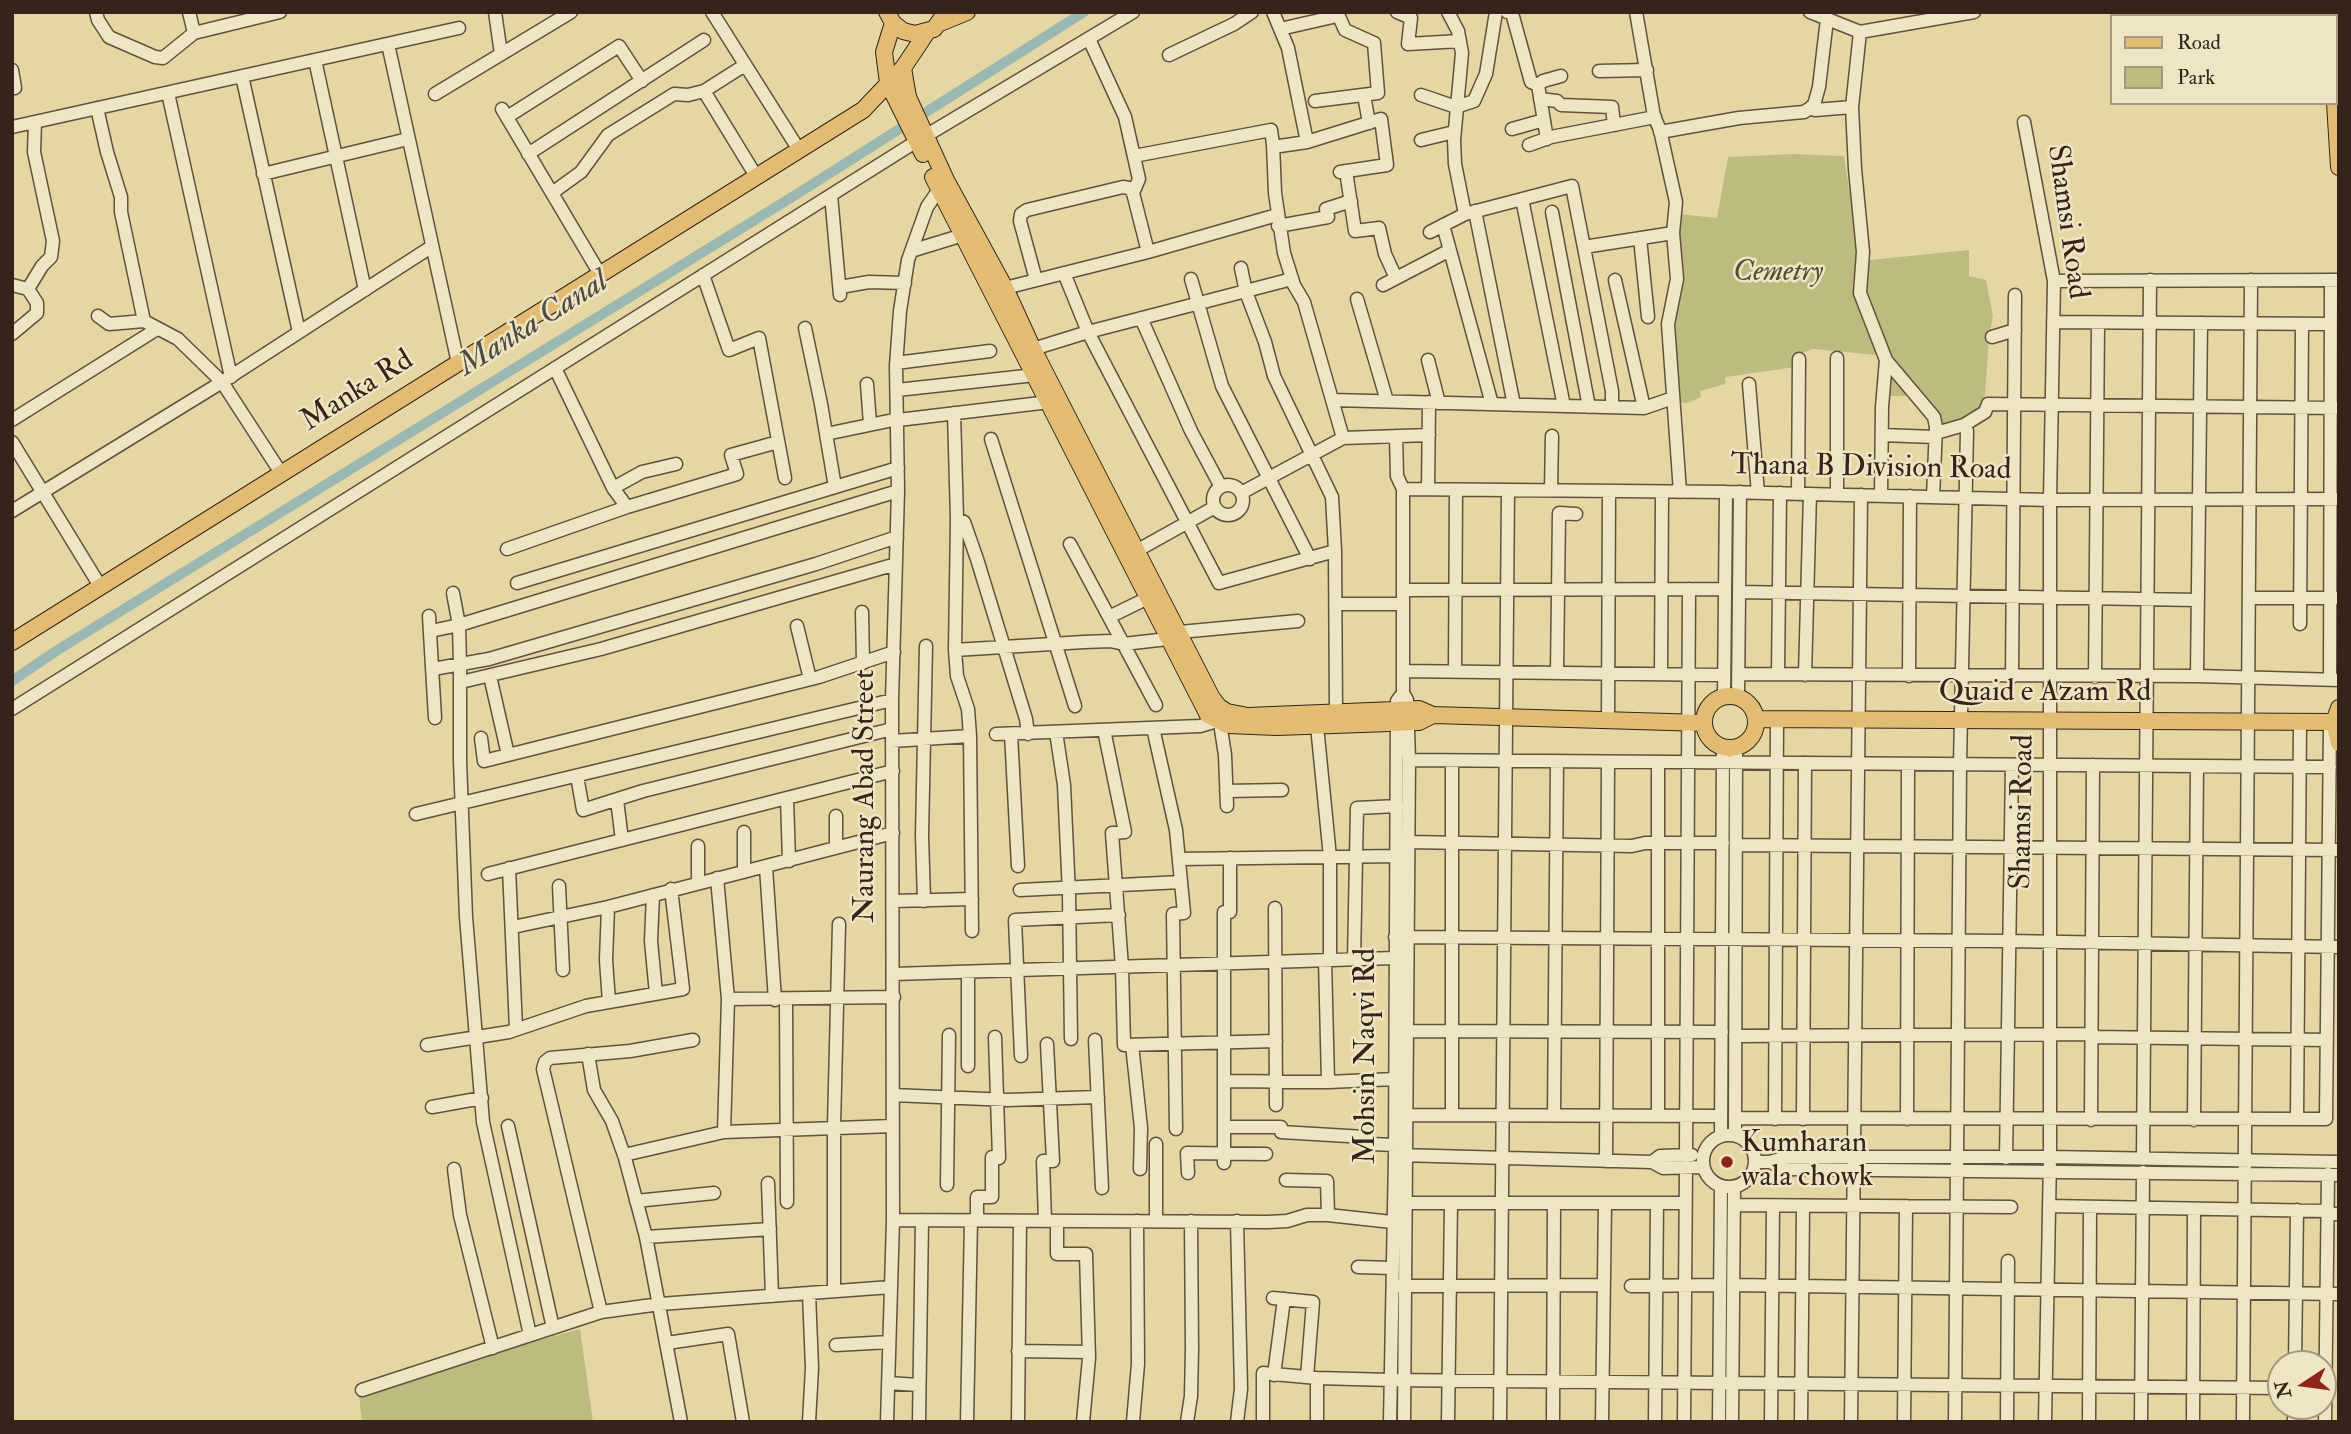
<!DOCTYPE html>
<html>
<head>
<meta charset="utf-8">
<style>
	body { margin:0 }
	#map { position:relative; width:2351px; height:1434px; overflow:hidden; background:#e5d7a4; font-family:"IM FELL Double Pica",serif }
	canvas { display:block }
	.frame { position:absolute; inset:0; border:14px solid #36241a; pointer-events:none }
	.legend { position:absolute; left:2110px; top:14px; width:228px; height:91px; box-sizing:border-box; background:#eee5c4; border:2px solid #a49880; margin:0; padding:9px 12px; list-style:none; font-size:21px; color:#36241a }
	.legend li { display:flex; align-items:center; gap:14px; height:35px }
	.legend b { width:35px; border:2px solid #a49880 }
	.north { position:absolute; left:2267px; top:1350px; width:70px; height:70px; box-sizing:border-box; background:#eee5c4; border:2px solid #a49880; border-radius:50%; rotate:257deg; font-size:19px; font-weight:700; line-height:28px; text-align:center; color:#36241a }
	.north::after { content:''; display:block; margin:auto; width:24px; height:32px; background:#8f2418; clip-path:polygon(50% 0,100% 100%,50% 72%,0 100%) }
</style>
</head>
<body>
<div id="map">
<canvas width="2351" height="1434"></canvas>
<div class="frame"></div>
<ul class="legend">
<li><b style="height:9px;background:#e2bc72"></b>Road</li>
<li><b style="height:19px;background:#bdbc80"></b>Park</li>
</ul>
<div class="north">N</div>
</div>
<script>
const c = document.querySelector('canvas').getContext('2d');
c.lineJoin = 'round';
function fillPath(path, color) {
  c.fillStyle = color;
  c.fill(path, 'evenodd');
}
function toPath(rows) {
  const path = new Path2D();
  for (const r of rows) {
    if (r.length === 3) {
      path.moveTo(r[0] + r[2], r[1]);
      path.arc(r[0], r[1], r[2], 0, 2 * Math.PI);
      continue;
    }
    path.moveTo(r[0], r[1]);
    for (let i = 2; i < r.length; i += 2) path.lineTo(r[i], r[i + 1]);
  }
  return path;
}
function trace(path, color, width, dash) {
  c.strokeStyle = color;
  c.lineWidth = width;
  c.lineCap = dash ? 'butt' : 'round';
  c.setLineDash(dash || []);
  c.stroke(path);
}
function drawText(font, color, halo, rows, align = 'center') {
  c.font = font + ' "IM FELL Double Pica",serif';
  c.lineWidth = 5;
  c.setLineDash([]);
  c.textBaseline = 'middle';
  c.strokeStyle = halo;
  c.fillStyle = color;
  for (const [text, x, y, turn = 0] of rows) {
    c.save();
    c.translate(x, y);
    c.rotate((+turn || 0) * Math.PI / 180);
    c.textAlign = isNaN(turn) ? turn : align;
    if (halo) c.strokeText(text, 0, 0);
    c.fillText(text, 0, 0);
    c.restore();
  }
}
fillPath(toPath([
	[1793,154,1844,156,1860,261,1969,250,1969,276,1986,280,1993,316,1989,338,1984,407,1958,422,1942,426,1920,396,1886,396,1888,356,1813,349,1796,355,1795,367,1726,377,1725,384,1700,391,1701,397,1687,403,1677,402,1672,325,1680,280,1679,214,1717,218,1728,157],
	[580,1329,593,1422,362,1422,359,1395,482,1356]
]), '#bdbc80');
trace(toPath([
	[12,681,56,651,797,194,1084,12]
]), '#9bb7b2', 10);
const minor = toPath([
	[96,12,98,20,109,37,155,57,163,58,194,33,280,12],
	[189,12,194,33],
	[495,12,501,54],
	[712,12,799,150],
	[1273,12,1288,48,1307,142],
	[1397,12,1411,18,1408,44,1460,41],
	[1448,12,1458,31,1462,53,1454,140,1455,164,1465,214],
	[1507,12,1512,13,1531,82,1538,85,1547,139],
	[1636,12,1654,116,1660,130,1676,202,1673,233,1677,279,1668,324,1680,492],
	[1810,12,1860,32,1974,12],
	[1280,29,1337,16],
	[1860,32,1852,107,1855,169,1863,252,1860,293,1886,360,1882,407,1881,496],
	[1089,39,1125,117,1139,179,1133,193],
	[388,44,458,363],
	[1169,55,1234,24,1252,12],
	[315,60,365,290],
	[12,70,15,88],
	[1599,71,1647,70],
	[242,76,299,332],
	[1538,85,1543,81,1561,76],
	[704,91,756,176],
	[168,93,231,377],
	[435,94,571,12],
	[1364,95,1369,123],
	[1421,95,1456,107,1474,101,1486,74,1496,12],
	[1540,99,1557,101,1561,105,1612,107,1614,125],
	[1315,101,1378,93,1374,43,1345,30,1337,12],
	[1811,107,1815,110,1852,107],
	[97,108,107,152,121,197,121,212,144,321],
	[502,109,600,274],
	[507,117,619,46,642,81],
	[2024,122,2054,281,2050,500,2050,1157,2045,1422],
	[12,127,459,28],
	[1512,129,1544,120],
	[1660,132,1739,118,1804,112,1809,109,1814,105,1819,87,1827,19],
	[1421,140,1454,132],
	[1529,145,1551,137,1655,117],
	[1273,147,1307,142,1381,119,1387,165,1340,172],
	[528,154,704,40],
	[1134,156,1271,130,1273,144,1275,193,1284,253,1294,285,1304,302,1343,438],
	[1346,171,1355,231,1379,228,1385,254,1396,278],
	[263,174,408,139],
	[552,193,581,172,608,135,674,94,688,95,704,91,745,65],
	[831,195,840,295],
	[1522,199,1564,406],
	[1475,211,1514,405],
	[1552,212,1589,407],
	[1443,225,1492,404],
	[1278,226,1328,217,1326,209,1351,201],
	[1430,232,1465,214,1572,186,1612,391,1612,407],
	[1640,238,1648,317],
	[1584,247,1673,233],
	[911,251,963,235],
	[1241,268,1246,292,1265,342,1274,376,1332,497,1335,551,1336,713],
	[1064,273,1088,332,1219,583,1335,551],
	[703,275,729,350,759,338,785,478],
	[1191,279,1222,386,1310,559],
	[1036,280,1020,221,1021,214,1027,210,1123,187,1129,188,1133,193,1148,252],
	[1615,280,1644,408],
	[2054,281,2337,280],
	[12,285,28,289,37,303,37,313,12,334],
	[1383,285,1450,250],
	[840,287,869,282,905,283],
	[1005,288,1148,252,1277,215],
	[28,289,42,266,51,257,53,241,34,152,35,122],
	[1357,299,1387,401],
	[98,316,109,324,144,321,178,339,222,382,281,473],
	[1141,318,1191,431,1221,487],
	[2053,322,2331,324],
	[805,328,821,404,835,487],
	[1992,337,2015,330],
	[1033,349,1088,332,1292,279],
	[1428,360,1439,403],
	[1886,360,1934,417,1936,427,1933,497],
	[896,363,990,351],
	[555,368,613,488,627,507],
	[867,384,870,424],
	[1749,384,1758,493],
	[897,390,1035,375],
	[1332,400,1644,408,1673,398],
	[954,413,957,519,955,650,957,676,968,709,970,736,972,931],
	[12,420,157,329],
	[898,420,1049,402],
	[1936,433,1964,425,1985,412,1988,404,2339,408],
	[826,434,898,419],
	[1882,435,1935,437],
	[1396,436,1397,476,1403,489,1403,693,1407,700,1409,760,1404,1422],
	[991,439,1075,706],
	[12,442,100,586],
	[1228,500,15],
	[613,488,642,472,676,464],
	[1403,489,1726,492,2050,500,2339,499],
	[1428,489,1429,402],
	[1551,490,1552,436],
	[1241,493,1343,438,1429,435],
	[1798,494,1799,359],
	[1837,495,1837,358],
	[12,511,222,382,431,247],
	[957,519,964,522,977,559,1026,719,1028,734],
	[1070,544,1156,705],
	[507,549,627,507,737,474,731,455,778,442],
	[1138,550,1215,507],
	[517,583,898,468],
	[1403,590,1725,589],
	[1739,592,2197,600],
	[453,593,459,625,460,665,460,761,466,917,483,1122,530,1335],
	[2249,598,2336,598],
	[1336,604,1403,604],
	[862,612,863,663],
	[429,616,435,718],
	[1109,617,1156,594],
	[2300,624,2302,324],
	[797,626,810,679],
	[431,631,459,625,898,491],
	[1180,632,1298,621],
	[955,650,1084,642,1110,641,1124,644,1176,638],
	[433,669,489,659,816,564,897,537],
	[1404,671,1724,675],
	[1455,671,1456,490],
	[1557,673,1559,513,1576,514],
	[1661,674,1662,492],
	[1738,674,2197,676,2339,680],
	[1778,674,1780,493],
	[1805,675,1810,494],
	[490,676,508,755],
	[1909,676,1910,496],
	[2197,676,2201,323],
	[2012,677,2015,295],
	[2095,677,2098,323],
	[2330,680,2331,280],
	[461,682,601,649,896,564],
	[1724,697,1726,492],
	[1738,697,1740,492],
	[12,709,917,141,1133,12],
	[1608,720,1609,491],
	[1220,723,1225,755,1227,806],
	[1317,726,1330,857,1330,960],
	[1153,728,1176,830,1184,913,1173,914,1176,1129],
	[1104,730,1125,832,1112,833,1122,967,1124,1045,1276,1041],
	[1056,732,1064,785,1069,894,1071,1039],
	[996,734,1200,726,1217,721],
	[1011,734,1018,866],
	[481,738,484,761,819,677,894,652],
	[892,741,970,736],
	[1409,760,2330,767],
	[1658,762,1658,1116],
	[577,776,583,810,643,791,892,729],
	[1226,791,1282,790],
	[787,798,789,861],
	[617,800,622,840],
	[416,814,892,700],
	[744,832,744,872],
	[1409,842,1632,846,1645,843,1723,843],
	[1736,845,2339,850],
	[698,846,698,883],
	[836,848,836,816],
	[1179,859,1397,856],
	[766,867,775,1000],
	[509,868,516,1029],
	[488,874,893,771],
	[717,878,728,999,724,1132],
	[559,886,563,970],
	[1020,890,1181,882],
	[653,895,651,941,656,994],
	[893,901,972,899],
	[924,901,922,835,926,646],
	[608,907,606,960,609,1002],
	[1275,908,1276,1105],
	[513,927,608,907,893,833],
	[1395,937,2009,941,2339,947],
	[1354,959,1357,808,1397,806],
	[1325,960,1328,1082],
	[968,972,968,1066],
	[894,974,1394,958],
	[728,999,894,997],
	[786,1000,787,1202],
	[1407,1031,1722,1032],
	[1735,1036,2093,1034],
	[2093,1037,2327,1040],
	[1095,1040,1102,1188],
	[427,1045,509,1032,586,1006,683,989,671,889],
	[1132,1045,1141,1128,1140,1169],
	[588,1054,594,1090,612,1121,625,1158,646,1237,681,1422],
	[1021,1056,1015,920,1119,915],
	[1224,1081,1328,1082,1395,1079],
	[893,1095,1008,1100,1098,1097],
	[432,1107,482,1098],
	[1406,1115,1721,1116],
	[1452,1115,1452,761],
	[1554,1115,1557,761],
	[1735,1118,2326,1119,2330,723],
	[1775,1119,1777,719],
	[1803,1119,1805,763],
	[1907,1119,1908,764],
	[2297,1119,2300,722],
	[2091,1120,2093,765],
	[2194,1120,2197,766],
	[508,1126,553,1328],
	[1224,1127,1281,1127,1281,1132,1365,1137,1370,1144,1395,1145],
	[1729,1161,26],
	[1735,1135,1736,748],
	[1721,1136,1723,748],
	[624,1155,724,1132,893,1126],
	[1399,1155,1652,1162,1663,1168,1703,1167],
	[1686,1155,1689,589],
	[2006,1158,2012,765],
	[2143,1159,2150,280],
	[1606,1161,1608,762],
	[1652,1162,1660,1156,1692,1155],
	[1755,1162,1770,1162,1786,1157,2050,1157,2339,1162],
	[1770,1162,1786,1169,2339,1175],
	[1224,1163,1224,912,1230,912,1230,858],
	[454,1169,460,1215,493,1348],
	[1188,1173,1187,1153,1266,1154],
	[1286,1180,1327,1181,1328,1215],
	[768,1183,772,1296],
	[947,1185,949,1035],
	[636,1201,714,1193],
	[1406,1203,1685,1203],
	[1734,1205,2011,1207],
	[2049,1206,2327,1211,2332,1214,2339,1214],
	[893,1220,1268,1222,1287,1221,1307,1215,1328,1215,1392,1222],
	[977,1220,977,1197,992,1197,992,1157,999,1158,995,1037],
	[1045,1221,1043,1161,1053,1161,1047,1044],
	[1057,1221,1057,1254,1086,1254,1089,1358,1083,1422],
	[1156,1221,1156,1144],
	[646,1237,770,1229],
	[1358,1267,1392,1268],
	[1733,1285,2339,1294],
	[1399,1286,1604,1285],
	[1631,1286,1720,1285],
	[834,1291,834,1126,839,924],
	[1273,1298,1313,1302,1307,1377],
	[601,1312,543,1069,545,1062,550,1058,630,1051,693,1040],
	[667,1343,728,1334,743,1422],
	[836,1345,889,1342],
	[1018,1351,1089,1352],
	[2295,1364,2297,1210],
	[1274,1375,1284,1299],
	[888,1383,918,1385],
	[362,1390,601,1312,660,1304,891,1287],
	[809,1422,812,1368,809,1293],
	[887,1422,893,1220,892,700,898,491,896,366,900,311,908,260,927,207,942,185],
	[919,1422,922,1220],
	[967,1422,971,1220],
	[1018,1422,1020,1221],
	[1133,1422,1138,1364,1137,1221],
	[1187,1422,1191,1396,1192,1349,1191,1221],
	[1237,1422,1241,1389,1237,1221],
	[1263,1422,1263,1373,1317,1378,1390,1380,2281,1388],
	[1317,1422,1317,1378],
	[1390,1422,1395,1155,1397,701,1403,693],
	[1448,1422,1451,1203],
	[1500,1422,1508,490],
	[1553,1422,1554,1203],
	[1602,1422,1605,1203],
	[1655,1422,1657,1203],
	[1684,1422,1686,1167],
	[1719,1422,1721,1186],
	[1732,1422,1734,1187],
	[1771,1422,1773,1206],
	[1801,1422,1803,1206],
	[1851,1422,1861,495],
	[1904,1422,1906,1206],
	[1955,1422,1960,764,1967,431,1964,425],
	[2007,1422,2008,1261],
	[2089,1422,2090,1207],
	[2141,1422,2143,1172],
	[2193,1422,2194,1209],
	[2243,1422,2251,280],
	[2294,1422,2294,1406],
	[2325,1422,2328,1174]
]);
const major = toPath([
	[887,12,893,23,903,31,915,34,934,29,946,12],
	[2332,12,2332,16],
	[893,23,884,52,888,83,923,154],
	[940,23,967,12],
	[903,68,908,97,946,180,1005,288,1033,349,1212,698,1219,707,1227,712,1248,716,1419,709,1433,715,1703,723],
	[2335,103,2339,167],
	[933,177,1208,715,1227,725,1277,727,1419,722,1433,715],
	[12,642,863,110,903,68,927,32],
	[1730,722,26],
	[2339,708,2334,722,2339,743],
	[1756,719,2334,722]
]);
trace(minor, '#62513c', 15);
trace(major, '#36241a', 18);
trace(minor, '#eee5c4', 12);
trace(major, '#e2bc72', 16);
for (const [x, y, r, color] of [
	[1727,1162,7,"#8f2418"]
]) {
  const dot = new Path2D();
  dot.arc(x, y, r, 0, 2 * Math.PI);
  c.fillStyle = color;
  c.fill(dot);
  trace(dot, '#eee5c4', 2.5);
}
drawText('30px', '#36241a', '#eee5c4', [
	["Shamsi Road",2066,222,82],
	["Manka Rd",358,392,-32],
	["Thana B Division Road",1871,469,1],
	["Quaid e Azam Rd",2045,694],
	["Naurang Abad Street",867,796,-90],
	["Shamsi Road",2024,812,-89],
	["Mohsin Naqvi Rd",1368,1056,-90]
]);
drawText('italic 30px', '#584a34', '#eee5c4', [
	["Cemetry",1778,274]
]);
drawText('30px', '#36241a', '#eee5c4', [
	["Kumharan",1741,1145],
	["wala chowk",1741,1179]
], 'left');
drawText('italic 32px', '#4f4940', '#eee5c4', [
	["Manka Canal",534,325,-32]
]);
</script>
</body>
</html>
